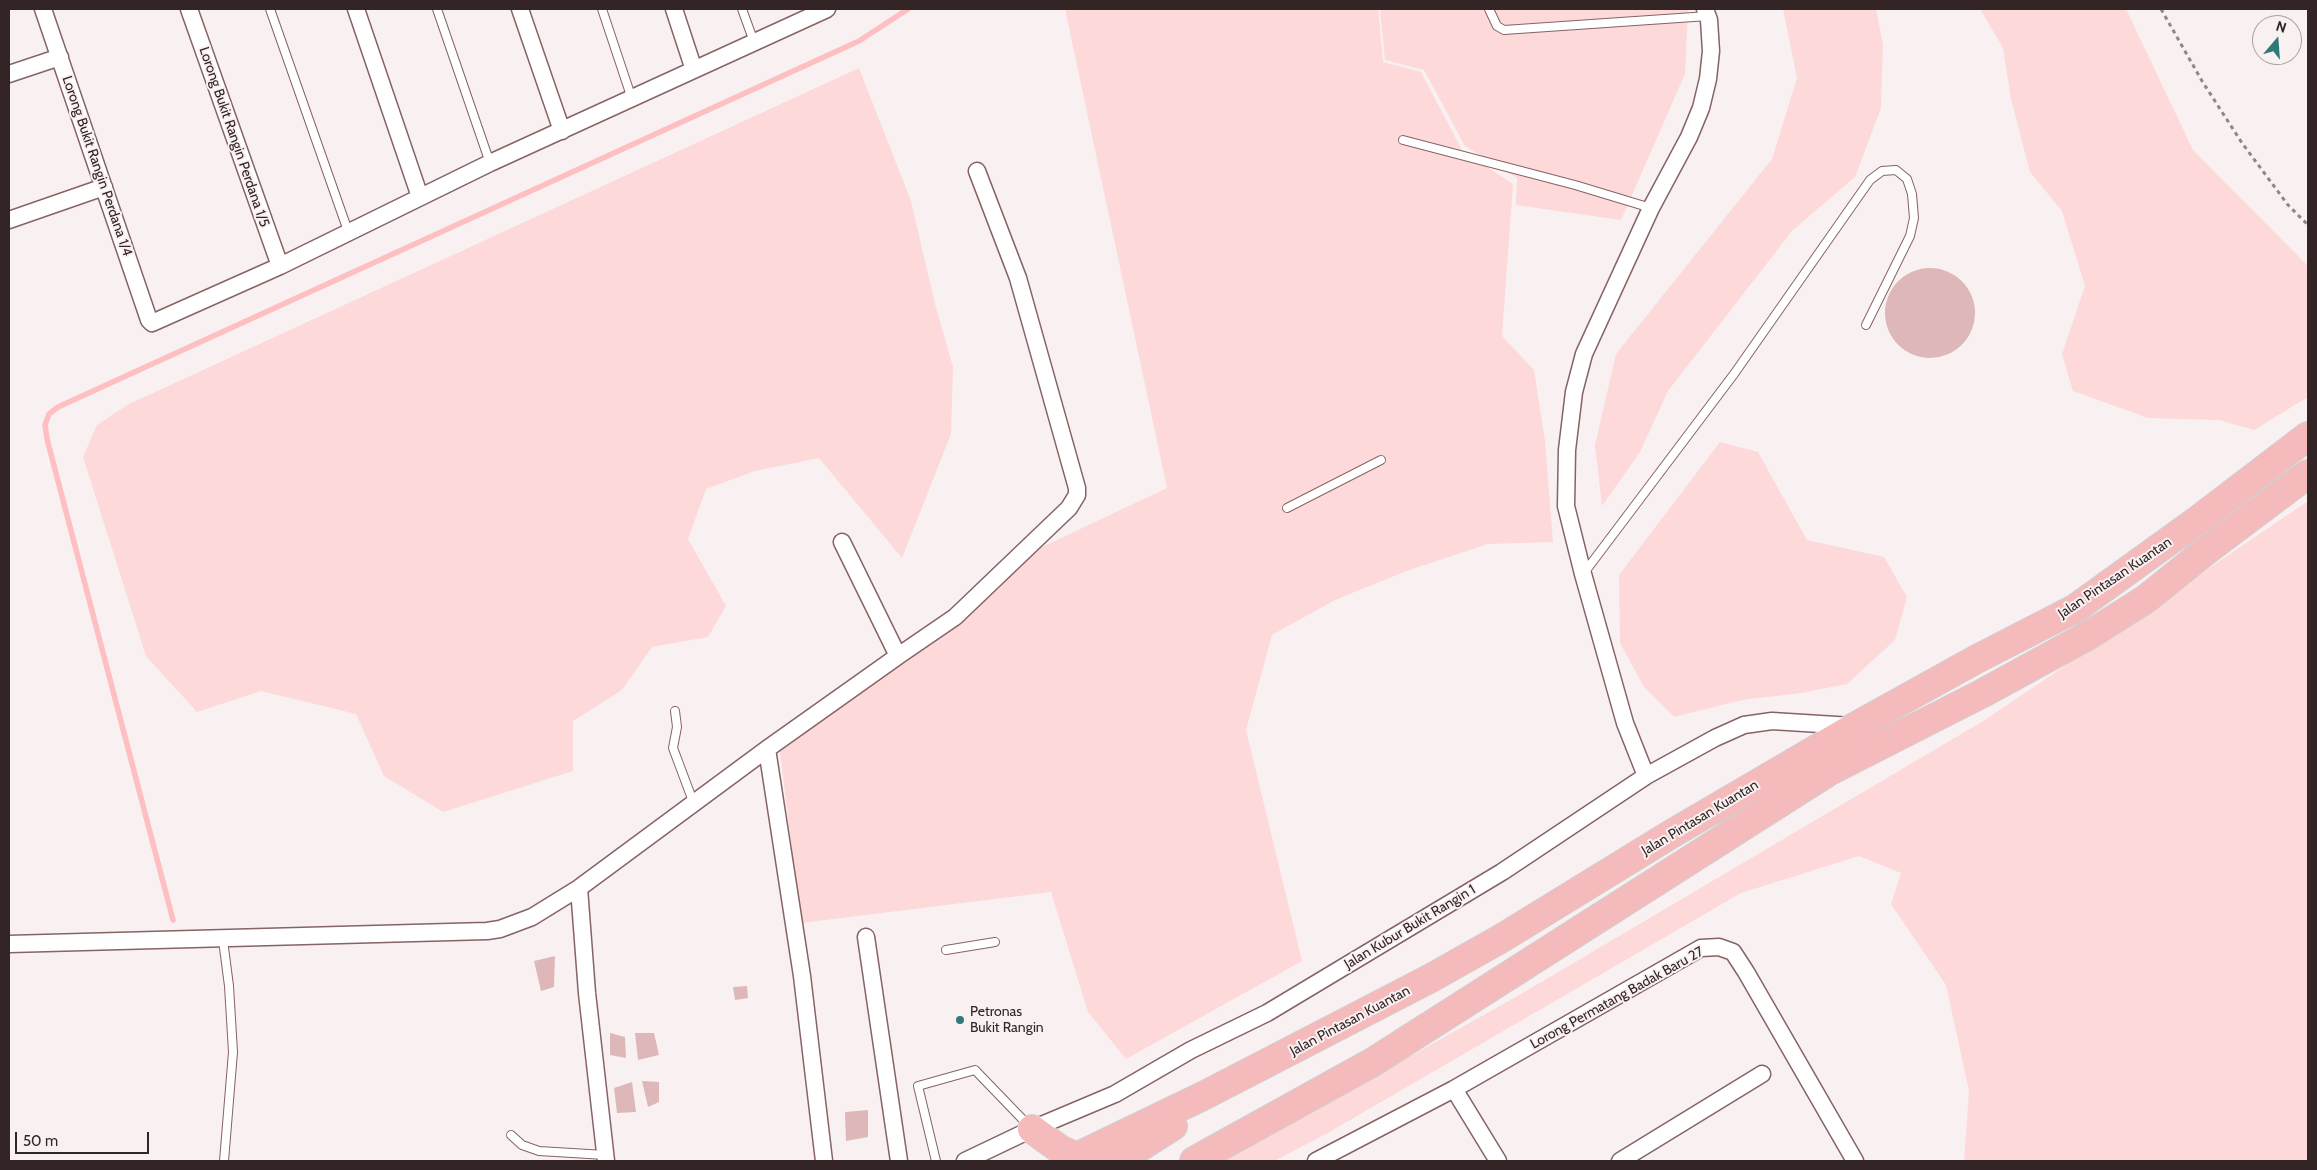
<!DOCTYPE html>
<html>
<head>
<meta charset="utf-8">
<style>
	body { margin:0 }
	#map { position:relative; width:2317px; height:1170px; overflow:hidden; background:#f9f1f1; font-family:Cabin,sans-serif }
	canvas { display:block }
	.frame { position:absolute; inset:0; border:10px solid #332425; pointer-events:none }
	.north { position:absolute; left:2252px; top:15px; width:50px; height:50px; box-sizing:border-box; background:#f9f1f1; border:1px solid #aa9f9f; border-radius:50%; rotate:18deg; font-size:14px; font-weight:700; line-height:20px; text-align:center; color:#332425 }
	.north::after { content:''; display:block; margin:auto; width:18px; height:22px; background:#2f797a; clip-path:polygon(50% 0,100% 100%,50% 72%,0 100%) }
	.scale { position:absolute; left:15px; top:1132px; width:134px; height:22px; box-sizing:border-box; border:2px solid #332425; border-top:0; padding-left:6px; font-size:15px; line-height:18px; white-space:nowrap; color:#332425; -webkit-text-stroke:4px #f9f1f1; paint-order:stroke }
</style>
</head>
<body>
<div id="map">
<canvas width="2317" height="1170"></canvas>
<div class="frame"></div>
<div class="north">N</div>
<div class="scale">50 m</div>
</div>
<script>
const c = document.querySelector('canvas').getContext('2d');
c.lineJoin = 'round';
function fillPath(path, color) {
  c.fillStyle = color;
  c.fill(path, 'evenodd');
}
function toPath(rows) {
  const path = new Path2D();
  for (const r of rows) {
    if (r.length === 3) {
      path.moveTo(r[0] + r[2], r[1]);
      path.arc(r[0], r[1], r[2], 0, 2 * Math.PI);
      continue;
    }
    path.moveTo(r[0], r[1]);
    for (let i = 2; i < r.length; i += 2) path.lineTo(r[i], r[i + 1]);
  }
  return path;
}
function trace(path, color, width, dash) {
  c.strokeStyle = color;
  c.lineWidth = width;
  c.lineCap = dash ? 'butt' : 'round';
  c.setLineDash(dash || []);
  c.stroke(path);
}
function drawText(font, color, halo, rows, align = 'center') {
  c.font = font + ' Cabin,sans-serif';
  c.lineWidth = 4;
  c.setLineDash([]);
  c.textBaseline = 'middle';
  c.strokeStyle = halo;
  c.fillStyle = color;
  for (const [text, x, y, turn = 0] of rows) {
    c.save();
    c.translate(x, y);
    c.rotate((+turn || 0) * Math.PI / 180);
    c.textAlign = isNaN(turn) ? turn : align;
    if (halo) c.strokeText(text, 0, 0);
    c.fillText(text, 0, 0);
    c.restore();
  }
}
fillPath(toPath([
	[1065,9,1378,9,1383,62,1421,72,1462,150,1513,184,1502,336,1534,370,1545,441,1553,542,1488,544,1409,570,1335,600,1272,635,1246,730,1302,961,1126,1059,1088,1012,1051,892,801,923,780,752,932,634,1006,564,1167,488],
	[1380,9,1688,9,1685,74,1621,220,1516,205,1517,178,1465,146,1424,70,1385,60],
	[1783,9,1876,9,1883,45,1881,108,1855,177,1792,231,1668,391,1640,452,1602,506,1595,445,1616,354,1772,159,1797,78],
	[1980,9,2126,9,2193,150,2308,266,2308,397,2254,430,2219,420,2148,418,2073,391,2062,354,2085,286,2062,211,2030,172,2011,99,2003,48],
	[859,68,911,201,935,304,953,367,951,434,902,558,819,458,755,471,706,489,688,539,726,606,708,637,652,647,622,690,573,721,573,771,443,812,384,776,356,714,261,691,197,712,146,656,83,457,97,425,127,405],
	[1720,442,1758,452,1807,540,1884,557,1907,597,1895,640,1847,684,1801,693,1742,700,1674,717,1644,687,1620,643,1619,575],
	[2308,501,2308,1161,1964,1161,1969,1091,1946,985,1891,904,1901,873,1859,856,1741,893,1326,1134,1274,1161,1224,1161,1521,994,1985,720]
]), '#fdd9da');
trace(toPath([
	[173,920,47,439,45,425,49,414,58,407,859,41,908,9]
]), '#fdbfc1', 5.5);
fillPath(toPath([
	[1930,313,45],
	[555,956,554,987,541,991,534,961],
	[747,986,748,998,735,1000,733,987],
	[610,1033,625,1037,626,1058,610,1055],
	[635,1033,654,1033,659,1055,638,1060],
	[642,1081,659,1082,659,1102,648,1107],
	[632,1082,636,1112,617,1113,614,1088],
	[868,1110,868,1137,846,1141,845,1112]
]), '#deb7b8');
const lane = toPath([
	[270,9,348,231],
	[437,9,490,163],
	[602,9,632,99],
	[742,9,754,42],
	[1489,9,1497,26,1504,30,1708,16],
	[1403,140,1575,185,1651,208],
	[1287,508,1381,460],
	[1584,573,1734,374,1870,180,1882,171,1896,170,1907,179,1912,194,1914,218,1910,236,1866,325],
	[675,711,677,727,673,748,694,804],
	[223,940,229,986,233,1052,224,1161],
	[946,950,995,942],
	[511,1135,522,1145,539,1151,605,1155],
	[936,1161,918,1086,975,1070,1030,1127]
]);
const street = toPath([
	[43,9,149,320,152,323,280,266,490,163,827,9],
	[189,9,280,266],
	[356,9,420,197],
	[520,9,562,131],
	[674,9,694,70],
	[9,74,60,57],
	[9,220,104,187],
	[898,656,955,617,1069,508,1077,495,1077,488,1018,278,977,171],
	[767,749,802,976,824,1161],
	[1646,776,1625,723,1583,574,1566,506,1567,450,1574,392,1584,354,1651,208,1689,137,1701,108,1708,79,1711,51,1709,20,1705,9],
	[579,888,587,993,606,1161],
	[866,937,899,1161],
	[9,944,487,931,500,929,532,917,579,888,767,749,898,656,842,542],
	[1454,1089,1498,1161],
	[965,1161,1032,1129,1115,1094,1191,1050,1267,1013,1502,872,1646,776,1715,738,1744,725,1772,721,1852,726],
	[1316,1161,1454,1089,1701,948,1719,947,1733,952,1746,972,1855,1161],
	[1620,1161,1762,1074]
]);
const highway = toPath([
	[1032,1129,1061,1150,1078,1157],
	[1068,1161,1205,1095,1431,978,1502,938,1673,833,1856,726,1975,660,2076,608,2198,520,2308,436],
	[1118,1161,1173,1126],
	[1194,1161,1373,1062,1828,772,1983,693,2089,635,2146,599,2203,553,2308,474]
]);
trace(lane, '#866364', 10);
trace(street, '#866364', 19);
trace(highway, '#d2cfcf', 30);
trace(toPath([
	[2161,9,2202,81,2242,143,2288,205,2308,225]
]), '#918585', 3, [4, 4]);
trace(lane, '#fff', 8);
trace(street, '#fff', 16);
trace(highway, '#f5babc', 28);
for (const [x, y, r, color] of [
	[960,1020,5,"#2f797a"]
]) {
  const dot = new Path2D();
  dot.arc(x, y, r, 0, 2 * Math.PI);
  c.fillStyle = color;
  c.fill(dot);
  trace(dot, '#f9f1f1', 2);
}
drawText('14px', '#332425', '#f9f1f1', [
	["Lorong Bukit Rangin Perdana 1/5",234,137,71],
	["Lorong Bukit Rangin Perdana 1/4",97,166,71],
	["Jalan Pintasan Kuantan",2115,578,-34],
	["Jalan Pintasan Kuantan",1700,818,-31],
	["Jalan Kubur Bukit Rangin 1",1410,927,-31],
	["Lorong Permatang Badak Baru 27",1617,998,-29],
	["Jalan Pintasan Kuantan",1350,1021,-28]
]);
drawText('14px', '#332425', '#f9f1f1', [
	["Petronas",970,1012],
	["Bukit Rangin",970,1028]
], 'left');
</script>
</body>
</html>
